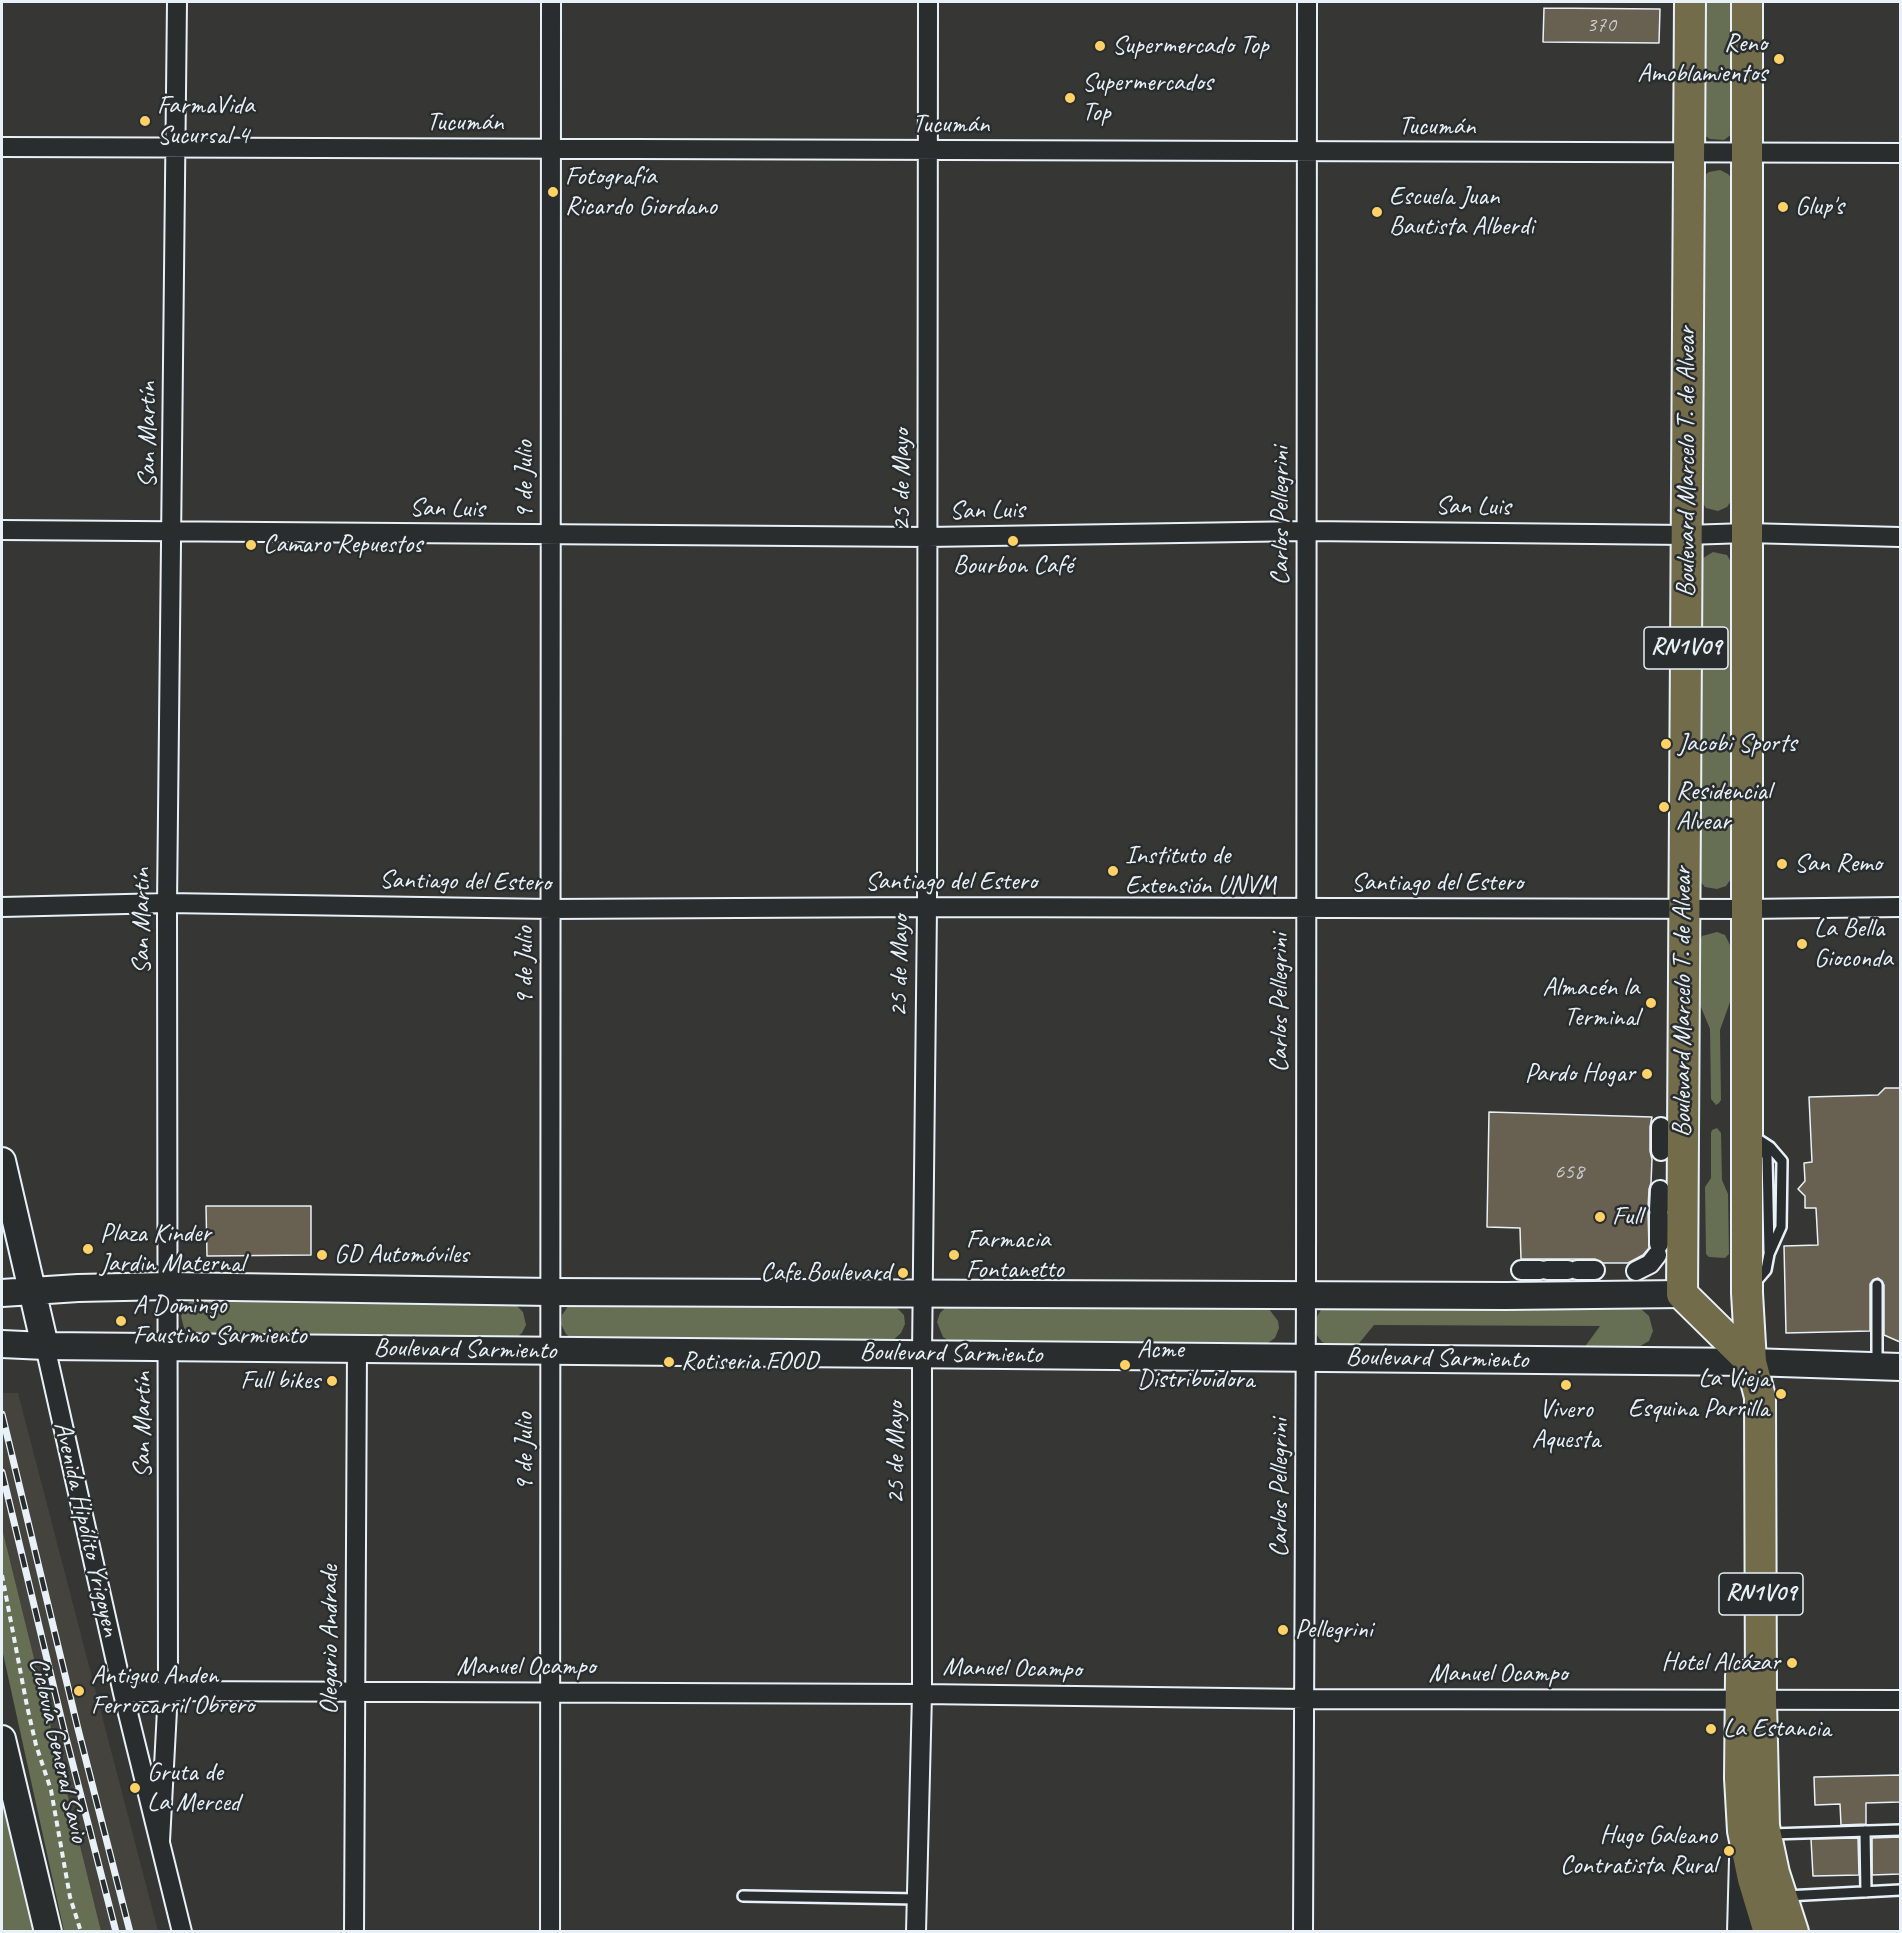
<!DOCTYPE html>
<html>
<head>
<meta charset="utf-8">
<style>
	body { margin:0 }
	#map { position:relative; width:1902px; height:1933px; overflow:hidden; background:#363735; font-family:Caveat,sans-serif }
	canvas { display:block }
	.frame { position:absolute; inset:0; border:3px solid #e8f1f8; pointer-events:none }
</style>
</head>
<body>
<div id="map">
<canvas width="1902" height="1933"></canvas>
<div class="frame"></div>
</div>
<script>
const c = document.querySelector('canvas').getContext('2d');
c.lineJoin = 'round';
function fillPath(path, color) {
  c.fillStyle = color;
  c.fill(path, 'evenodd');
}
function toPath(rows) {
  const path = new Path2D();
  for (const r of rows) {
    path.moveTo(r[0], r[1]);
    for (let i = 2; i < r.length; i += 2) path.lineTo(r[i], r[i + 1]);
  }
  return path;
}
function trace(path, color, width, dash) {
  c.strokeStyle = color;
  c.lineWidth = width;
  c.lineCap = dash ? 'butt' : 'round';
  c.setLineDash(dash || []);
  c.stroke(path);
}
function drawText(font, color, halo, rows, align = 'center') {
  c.font = font + ' Caveat,sans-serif';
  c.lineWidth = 5;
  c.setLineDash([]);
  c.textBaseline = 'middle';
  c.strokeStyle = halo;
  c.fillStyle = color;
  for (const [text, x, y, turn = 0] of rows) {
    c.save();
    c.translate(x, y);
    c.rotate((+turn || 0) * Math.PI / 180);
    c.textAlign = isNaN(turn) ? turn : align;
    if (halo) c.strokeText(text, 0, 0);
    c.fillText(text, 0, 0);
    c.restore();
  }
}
fillPath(toPath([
	[2,1393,18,1393,158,1931,101,1931,2,1528]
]), '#45433d');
fillPath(toPath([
	[1701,2,1735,2,1734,130,1732,134,1724,140,1710,139,1701,133],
	[1720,170,1728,174,1734,181,1732,500,1727,507,1718,511,1706,508,1699,498,1702,177,1709,172],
	[1713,552,1727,555,1732,564,1731,879,1726,886,1717,889,1705,887,1698,879,1700,560],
	[1717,932,1725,935,1730,945,1730,1002,1720,1030,1721,1100,1719,1103,1716,1105,1711,1099,1710,1029,1698,1000,1698,946,1702,936],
	[1717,1128,1721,1133,1722,1180,1728,1194,1729,1254,1725,1258,1709,1257,1706,1254,1705,1187,1711,1178,1711,1133,1712,1130],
	[199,1299,507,1301,516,1305,523,1312,526,1325,522,1333,515,1339,190,1336,184,1328,181,1316,189,1302],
	[569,1305,895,1306,904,1315,905,1324,901,1333,891,1342,574,1341,566,1334,561,1324,562,1315],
	[1258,1305,1269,1309,1278,1321,1279,1328,1275,1338,1265,1345,954,1344,943,1337,937,1322,940,1313,947,1306],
	[1336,1306,1632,1308,1641,1309,1649,1316,1653,1331,1649,1341,1637,1348,1584,1348,1600,1326,1374,1325,1356,1347,1330,1345,1322,1342,1316,1334,1314,1321,1321,1310],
	[2,1528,101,1931,64,1931,2,1649],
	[2,1794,34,1931,2,1931]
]), '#666e54');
const building = toPath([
	[1544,8,1660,9,1659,43,1543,42,1544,8],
	[1885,1088,1900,1088,1900,1342,1884,1335,1884,1285,1882,1281,1878,1278,1873,1280,1870,1284,1870,1331,1786,1333,1784,1246,1818,1245,1816,1208,1805,1208,1805,1196,1798,1189,1805,1181,1804,1163,1812,1162,1809,1097,1878,1095,1885,1088],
	[1489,1112,1652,1117,1650,1127,1650,1151,1652,1159,1651,1183,1649,1189,1648,1209,1649,1248,1643,1255,1628,1263,1603,1263,1595,1259,1521,1259,1520,1228,1487,1227,1489,1112],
	[206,1206,311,1206,311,1255,207,1256,206,1206],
	[1900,1775,1900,1802,1866,1803,1866,1824,1841,1825,1840,1804,1815,1805,1814,1777,1900,1775],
	[1900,1837,1900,1874,1872,1875,1872,1838,1900,1837],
	[1858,1838,1859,1875,1813,1876,1811,1839,1858,1838]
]);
fillPath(building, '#686050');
trace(building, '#e8f1f8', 1.5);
const lane = toPath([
	[1753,1136,1770,1147,1782,1161,1781,1227,1769,1254,1766,1270,1754,1284],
	[1754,1141,1767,1156,1769,1251],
	[1877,1357,1877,1285],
	[1865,1831,1866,1892],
	[1771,1834,1900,1830],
	[743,1896,917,1899],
	[1786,1896,1900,1890]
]);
const street = toPath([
	[2,147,1900,153],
	[2,530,927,537,1307,531,1686,535,1747,533,1900,537],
	[2,907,167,903,550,909,927,907,1747,909,1900,907],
	[1661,1151,1661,1127],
	[1659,1210,1660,1190],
	[1659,1244,1659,1215],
	[1521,1270,1540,1270],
	[1547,1270,1568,1270],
	[1577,1270,1595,1270],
	[1636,1271,1650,1264,1657,1255],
	[45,1346,123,1693,182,1932],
	[123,1693,168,1691,922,1694,1305,1699,1900,1700],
	[160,1841,168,1691,167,903,177,2],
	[354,1932,357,1348],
	[550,1932,551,2],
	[916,1932,922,1694,922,1354,927,907,928,2],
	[1303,1932,1306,1295,1307,2]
]);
const secondary = toPath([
	[2,1161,45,1346],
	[2,1293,78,1288,169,1286,550,1292,1506,1296,1682,1294],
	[2,1344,45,1346,1751,1362,1900,1367],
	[2,1739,48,1932],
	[1741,1932,1743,1859]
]);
const primary = toPath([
	[1690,2,1682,1294,1751,1362],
	[1747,2,1747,1293,1751,1362,1760,1397,1761,1701,1764,1826,1774,1873,1793,1932],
	[1741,1676,1740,1778,1743,1831,1753,1879,1769,1932]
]);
trace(lane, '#e8f1f8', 14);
trace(street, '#e8f1f8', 22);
trace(secondary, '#e8f1f8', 30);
trace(primary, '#e8f1f8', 34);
trace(toPath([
	[2,1575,27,1706,36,1745,51,1790,70,1897,81,1932]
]), '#e8f1f8', 4, [6, 4.5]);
trace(lane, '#2a2d2e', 9);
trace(street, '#2a2d2e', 18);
trace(secondary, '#2a2d2e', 26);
trace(primary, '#726c4b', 30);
const rail = toPath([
	[2,1414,78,1729,130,1932],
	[2,1472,65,1734,116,1932]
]);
trace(rail, '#e8f1f8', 7);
trace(rail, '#2a2d2e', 4.5, [14]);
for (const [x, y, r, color] of [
	[1100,46,6,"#ffd166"],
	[1779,59,6,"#ffd166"],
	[1070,98,6,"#ffd166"],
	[145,121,6,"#ffd166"],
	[553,192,6,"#ffd166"],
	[1783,207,6,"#ffd166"],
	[1377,212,6,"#ffd166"],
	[1013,541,6,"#ffd166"],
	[251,545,6,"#ffd166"],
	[1666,744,6,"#ffd166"],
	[1664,807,6,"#ffd166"],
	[1782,864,6,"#ffd166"],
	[1113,871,6,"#ffd166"],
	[1802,944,6,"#ffd166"],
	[1651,1003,6,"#ffd166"],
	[1647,1074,6,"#ffd166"],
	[1600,1217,6,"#ffd166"],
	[88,1249,6,"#ffd166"],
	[322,1255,6,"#ffd166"],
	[954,1255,6,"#ffd166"],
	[903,1273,6,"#ffd166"],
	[121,1321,6,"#ffd166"],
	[669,1362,6,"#ffd166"],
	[1125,1365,6,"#ffd166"],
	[332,1381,6,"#ffd166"],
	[1566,1385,6,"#ffd166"],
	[1781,1394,6,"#ffd166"],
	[1283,1630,6,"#ffd166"],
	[1792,1663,6,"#ffd166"],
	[79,1691,6,"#ffd166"],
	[1711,1729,6,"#ffd166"],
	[135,1788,6,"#ffd166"],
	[1729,1851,6,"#ffd166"]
]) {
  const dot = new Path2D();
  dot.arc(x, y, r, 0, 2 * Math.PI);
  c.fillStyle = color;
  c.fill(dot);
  trace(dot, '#2a2d2e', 2);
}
drawText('22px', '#c8cdce', null, [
	["370",1601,25],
	["658",1569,1172]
]);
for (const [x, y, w] of [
	[1686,648,84],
	[1761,1594,84]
]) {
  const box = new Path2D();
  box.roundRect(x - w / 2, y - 21, w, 42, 4.5);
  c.fillStyle = '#2a2d2e';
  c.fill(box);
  trace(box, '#e8f1f8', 1.5);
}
drawText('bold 24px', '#e8f1f8', null, [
	["RN1V09",1686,648],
	["RN1V09",1761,1594]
]);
drawText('26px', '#e8f1f8', '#2a2d2e', [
	["Reno",1767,44,"right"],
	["Amoblamientos",1767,74,"right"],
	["Supermercado Top",1112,46],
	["Supermercados",1082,83],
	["Top",1082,113],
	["FarmaVida",157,106],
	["Sucursal 4",157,136],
	["Fotografía",565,177],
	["Ricardo Giordano",565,207],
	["Escuela Juan",1389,197],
	["Bautista Alberdi",1389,227],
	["Glup's",1795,207],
	["Camaro Repuestos",263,545],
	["Bourbon Café",1013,566,"center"],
	["Jacobi Sports",1678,744],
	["Residencial",1676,792],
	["Alvear",1676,822],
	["Instituto de",1125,856],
	["Extensión UNVM",1125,886],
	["San Remo",1794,864],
	["La Bella",1814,929],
	["Gioconda",1814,959],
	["Almacén la",1639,988,"right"],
	["Terminal",1639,1018,"right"],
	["Pardo Hogar",1635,1074,"right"],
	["Full",1612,1217],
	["Plaza Kinder",100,1234],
	["Jardin Maternal",100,1264],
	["Farmacia",966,1240],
	["Fontanetto",966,1270],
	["GD Automóviles",334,1255],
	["Cafe Boulevard",891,1273,"right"],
	["A Domingo",133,1306],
	["Faustino Sarmiento",133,1336],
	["Acme",1137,1350],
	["Distribuidora",1137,1380],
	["Rotiseria FOOD",681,1362],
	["La Vieja",1769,1379,"right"],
	["Esquina Parrilla",1769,1409,"right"],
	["Full bikes",320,1381,"right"],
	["Vivero",1566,1410,"center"],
	["Aquesta",1566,1440,"center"],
	["Pellegrini",1295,1630],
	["Hotel Alcázar",1780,1663,"right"],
	["Antiguo Anden",91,1676],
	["Ferrocarril Obrero",91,1706],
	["La Estancia",1723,1729],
	["Gruta de",147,1773],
	["La Merced",147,1803],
	["Hugo Galeano",1717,1836,"right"],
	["Contratista Rural",1717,1866,"right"]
], 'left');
drawText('26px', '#e8f1f8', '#2a2d2e', [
	["Tucumán",465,123],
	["Tucumán",951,125],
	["Tucumán",1437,127],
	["San Martín",148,435,-90],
	["Boulevard Marcelo T. de Alvear",1687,462,-90],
	["9 de Julio",525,480,-90],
	["25 de Mayo",902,480,-90],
	["San Luis",1473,507,1],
	["San Luis",447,509,1],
	["San Luis",987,511,-1],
	["Carlos Pellegrini",1281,516,-90],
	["Santiago del Estero",465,882,1],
	["Santiago del Estero",951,882],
	["Santiago del Estero",1437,883],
	["San Martín",142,921,-90],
	["9 de Julio",525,966,-90],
	["25 de Mayo",900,966,-89],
	["Boulevard Marcelo T. de Alvear",1683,1002,-90],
	["Carlos Pellegrini",1280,1003,-90],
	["Boulevard Sarmiento",465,1350,1],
	["Boulevard Sarmiento",951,1354,1],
	["Boulevard Sarmiento",1437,1359,1],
	["San Martín",143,1425,-90],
	["9 de Julio",525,1452,-90],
	["25 de Mayo",896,1453,-90],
	["Carlos Pellegrini",1280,1488,-90],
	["Avenida Hipólito Yrigoyen",86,1529,77],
	["Olegario Andrade",330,1640,-90],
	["Manuel Ocampo",526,1667],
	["Manuel Ocampo",1012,1669,1],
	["Manuel Ocampo",1498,1674],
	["Ciclovía General Savio",58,1750,77]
]);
</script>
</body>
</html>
